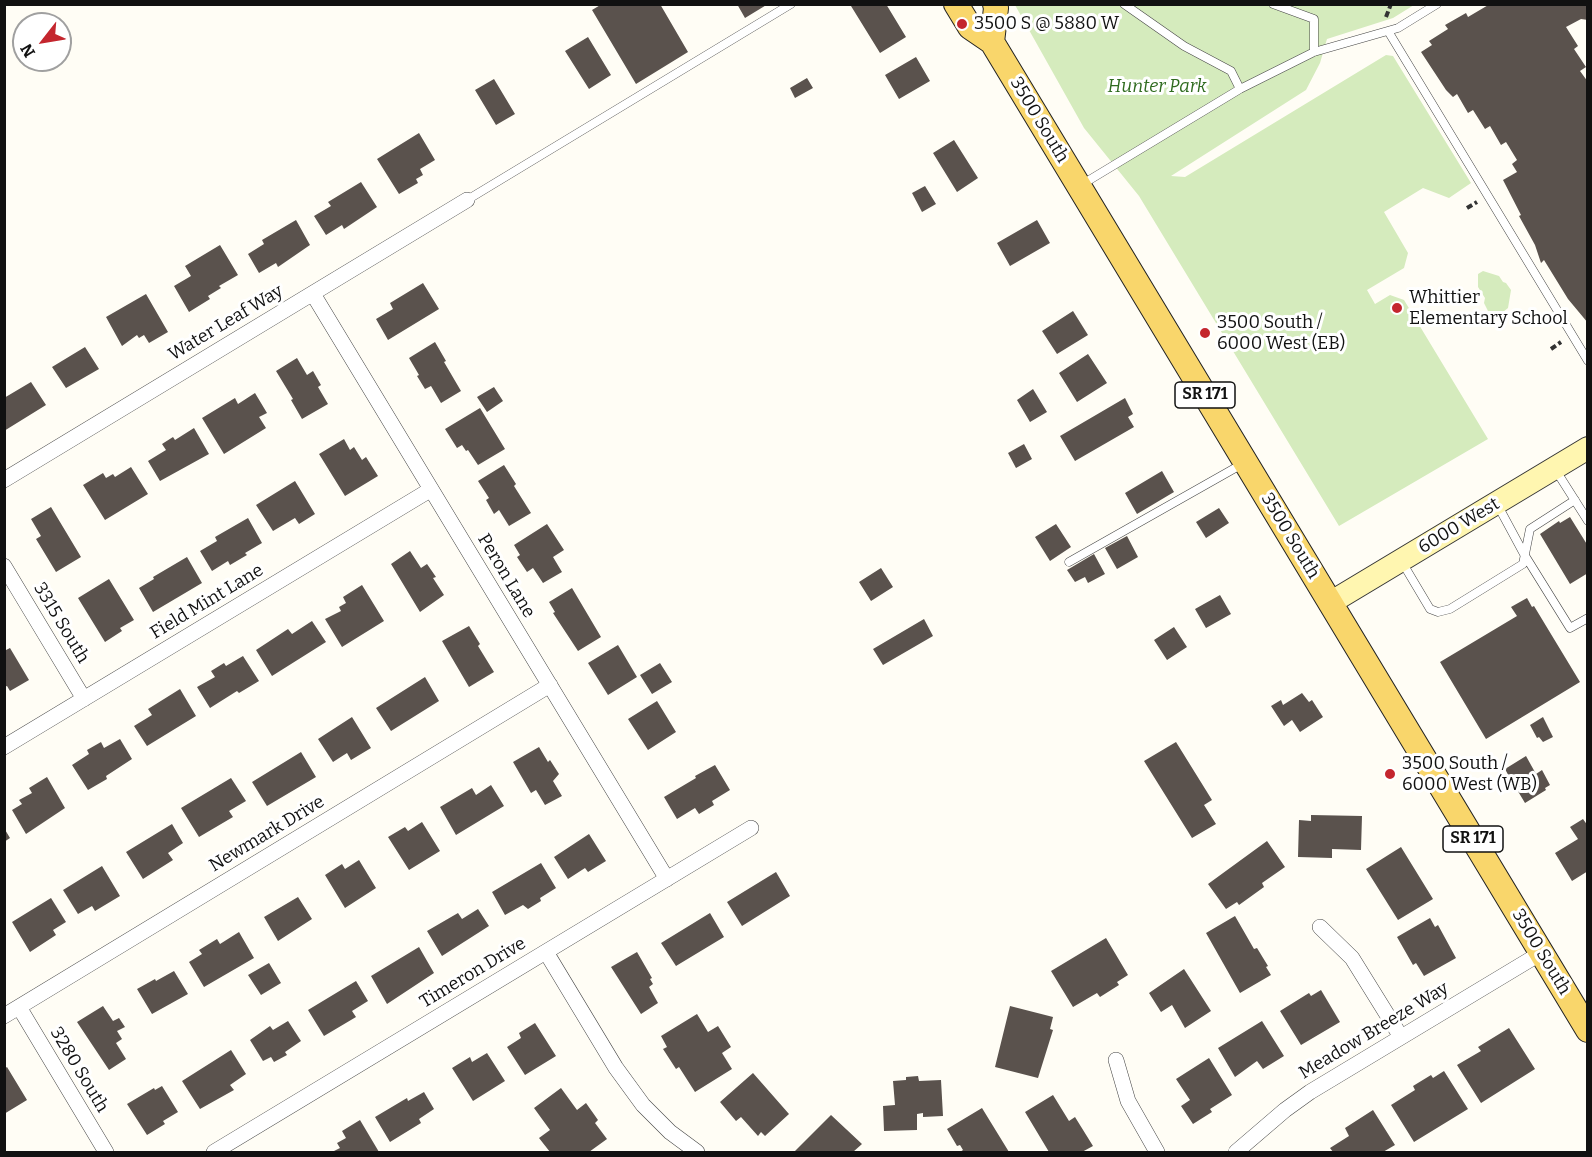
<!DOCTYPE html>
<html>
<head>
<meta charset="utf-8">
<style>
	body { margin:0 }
	#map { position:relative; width:1592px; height:1157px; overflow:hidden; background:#fffdf5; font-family:Bitter,serif }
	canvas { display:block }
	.frame { position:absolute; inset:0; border:6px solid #111; pointer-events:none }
	.north { position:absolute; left:12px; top:12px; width:60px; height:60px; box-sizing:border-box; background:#fff; border:2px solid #a0a0a0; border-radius:50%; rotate:239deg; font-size:16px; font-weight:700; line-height:24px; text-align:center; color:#111 }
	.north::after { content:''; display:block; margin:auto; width:21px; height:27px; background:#c4262e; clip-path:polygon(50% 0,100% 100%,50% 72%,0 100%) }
</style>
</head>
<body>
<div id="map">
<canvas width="1592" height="1157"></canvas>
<div class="frame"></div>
<div class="north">N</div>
</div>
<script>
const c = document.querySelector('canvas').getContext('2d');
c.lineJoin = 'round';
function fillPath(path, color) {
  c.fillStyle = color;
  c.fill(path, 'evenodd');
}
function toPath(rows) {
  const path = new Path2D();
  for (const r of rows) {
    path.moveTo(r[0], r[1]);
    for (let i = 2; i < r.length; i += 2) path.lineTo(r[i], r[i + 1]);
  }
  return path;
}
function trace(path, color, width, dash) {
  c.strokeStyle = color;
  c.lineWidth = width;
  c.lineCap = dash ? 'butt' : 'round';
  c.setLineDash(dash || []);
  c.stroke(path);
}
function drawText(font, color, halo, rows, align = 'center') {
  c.font = font + ' Bitter,serif';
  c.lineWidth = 6;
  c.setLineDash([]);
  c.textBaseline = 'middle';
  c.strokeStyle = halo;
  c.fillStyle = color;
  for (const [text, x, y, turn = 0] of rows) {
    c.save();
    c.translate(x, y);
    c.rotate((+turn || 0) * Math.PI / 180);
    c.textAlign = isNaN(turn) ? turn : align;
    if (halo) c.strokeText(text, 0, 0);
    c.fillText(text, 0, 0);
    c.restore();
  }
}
fillPath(toPath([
	[1015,5,1414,5,1393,18,1327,39,1320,63,1306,90,1171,176,1185,177,1386,55,1393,56,1471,183,1449,198,1423,188,1384,212,1408,253,1404,268,1367,290,1375,304,1390,295,1404,300,1488,439,1339,526,1139,196,1084,128],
	[1483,271,1499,276,1503,282,1506,283,1511,290,1508,308,1503,312,1488,311,1484,303,1485,298,1478,287,1478,274]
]), '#d5ebbd');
fillPath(toPath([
	[602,4,660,4,688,52,636,84,592,10],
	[737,4,768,4,745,18],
	[853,4,886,4,906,37,880,53,851,6],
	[1490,4,1588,4,1588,20,1581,19,1566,27,1578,46,1574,49,1586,67,1580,71,1588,82,1588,323,1568,299,1544,260,1541,263,1535,245,1519,216,1521,215,1503,180,1517,172,1512,164,1517,160,1506,142,1501,145,1490,126,1485,129,1473,110,1468,113,1457,94,1453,97,1446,90,1421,52,1432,45,1429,41,1448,29,1445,25,1466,13,1468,17],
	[588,37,611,75,589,89,565,51],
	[916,57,930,81,899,99,885,75],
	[807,78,813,88,795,98,790,88],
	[494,79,515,114,496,125,475,90],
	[419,133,435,160,420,169,423,175,416,179,418,183,399,194,377,159],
	[954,140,978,178,957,192,933,153],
	[361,182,377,207,344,229,342,225,326,235,314,216,331,206,328,202],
	[925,186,936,204,922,212,912,193],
	[296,220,310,245,278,267,276,263,259,273,248,254,264,244,262,240],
	[1037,220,1050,243,1010,266,997,243],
	[220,245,238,275,219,286,221,288,208,296,210,299,189,312,174,286,191,276,185,266],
	[423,283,439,309,388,340,376,319,393,309,390,303],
	[146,294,168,332,149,343,144,335,139,338,137,335,122,346,106,317],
	[1073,311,1088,335,1057,354,1042,331],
	[435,342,446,361,444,362,461,391,441,403,431,386,425,389,417,376,419,375,409,358],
	[85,347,99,369,66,388,52,367],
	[1088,354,1107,383,1077,402,1059,373],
	[297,358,307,375,313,371,321,385,318,387,328,404,302,419,291,400,293,399,276,371],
	[31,382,46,405,4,431,4,398],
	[494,387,503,401,487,412,477,397],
	[1033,389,1047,412,1030,422,1017,400],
	[255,393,267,413,259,417,266,428,224,454,202,418,235,398,238,404],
	[1125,398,1133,414,1128,417,1134,427,1075,461,1060,436],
	[480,408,505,449,478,465,468,450,466,451,462,445,457,448,445,429],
	[194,428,209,454,160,481,148,461,166,450,162,444,173,437,175,440],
	[344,439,350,450,354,447,362,460,366,457,378,476,345,496,319,454],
	[1024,444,1032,459,1016,468,1008,453],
	[504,465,516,484,514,486,531,513,509,526,499,510,494,514,486,500,489,498,478,481],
	[131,467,148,494,105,520,83,485,103,473,106,478,113,474,115,477],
	[1162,471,1174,492,1137,514,1125,493],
	[295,481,315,514,299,524,295,518,273,531,256,505],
	[51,507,81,557,56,572,36,539,41,536,31,519],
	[1219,508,1229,523,1206,538,1196,522],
	[1570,517,1588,546,1588,573,1570,584,1540,534,1559,521,1560,523],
	[248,518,262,543,245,553,247,555,230,565,228,561,212,571,200,551,217,541,215,537],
	[547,524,564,550,553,557,562,572,543,583,533,568,527,572,517,557,520,555,514,545],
	[1056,524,1071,547,1050,561,1035,537],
	[1127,536,1138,557,1117,569,1105,548],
	[410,551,421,568,427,564,436,577,433,578,444,595,420,612,391,564],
	[1094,554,1105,574,1088,583,1085,577,1075,582,1067,570],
	[187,557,202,583,153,612,139,588,154,579,153,577],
	[881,568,893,587,871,601,859,582],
	[109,579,134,620,120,628,122,631,105,642,78,598],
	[362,585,384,621,342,647,325,619,341,611,339,607,346,603,343,597],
	[572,588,601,637,578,651,553,613,555,612,549,602],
	[1220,595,1231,614,1206,628,1195,609],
	[1527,598,1532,607,1534,606,1580,682,1486,739,1440,662,1517,616,1511,607],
	[924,619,933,636,883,665,873,649],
	[312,621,326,642,272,676,256,650,288,629,292,634],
	[469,626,480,644,478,646,494,672,469,687,442,641],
	[1174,627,1187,647,1167,660,1154,640],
	[618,645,637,677,608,695,588,663],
	[10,648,29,680,10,691,7,686,4,687,4,651],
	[243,656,259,681,239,693,237,691,210,708,197,687,215,677,211,671,224,663,226,666],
	[660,663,672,682,652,694,640,675],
	[425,677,439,701,391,731,376,708],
	[180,689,196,716,147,746,134,726,152,715,148,709],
	[1302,693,1309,702,1312,700,1323,717,1300,732,1292,720,1284,726,1271,706,1281,700,1283,705],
	[657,701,676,732,648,750,628,719],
	[352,717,371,748,351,760,347,753,333,762,318,739],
	[1543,717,1553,737,1543,742,1539,737,1537,738,1530,725],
	[120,739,132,759,106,776,107,779,88,790,72,765,89,754,87,750,101,742,104,748],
	[1176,742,1212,800,1204,805,1216,824,1192,838,1144,761],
	[539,747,548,762,550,760,559,774,553,781,562,796,545,805,536,790,531,793,513,762],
	[301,752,316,777,267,806,252,782],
	[1526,756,1536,774,1542,770,1550,785,1545,788,1546,790,1525,803,1516,788,1513,789,1509,783,1512,782,1505,769],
	[715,765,730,790,712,801,714,805,699,814,695,808,677,819,664,797,696,778,695,776],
	[47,777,65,808,26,834,12,810,22,804,19,800,32,793,29,788],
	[231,778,246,801,229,811,233,817,199,837,181,808],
	[491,785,504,806,456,835,440,807,472,788,476,795],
	[1311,815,1362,816,1361,850,1332,849,1332,858,1298,857,1299,820,1311,821],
	[1583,819,1588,826,1588,871,1572,881,1555,853,1578,839,1570,827],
	[422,822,440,851,409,870,388,837,405,827,408,831],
	[172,824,183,843,168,853,173,860,143,879,126,852],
	[4,828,10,838,4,842],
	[589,834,606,861,588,872,585,868,568,879,554,857],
	[1267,841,1285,867,1262,883,1264,887,1239,905,1237,902,1226,909,1208,884],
	[1401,847,1433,899,1398,920,1366,869],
	[359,860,376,888,345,908,325,875,342,864,345,869],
	[541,863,556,888,540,898,541,901,528,909,523,905,505,915,492,892],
	[102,866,120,896,95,911,92,906,78,914,63,890],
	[776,872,790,896,742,926,727,902],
	[298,897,312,919,278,941,264,917],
	[51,898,66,922,53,930,56,935,30,952,12,922],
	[478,909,489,926,442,956,427,931,458,913,462,919],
	[710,913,724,937,676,966,661,943],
	[1235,916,1254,949,1257,948,1268,966,1266,967,1271,975,1240,993,1206,933],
	[1430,918,1435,927,1438,925,1456,958,1424,976,1416,963,1413,965,1397,937],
	[239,932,254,958,204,987,189,962,202,954,199,950,217,939,220,944],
	[1106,938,1128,975,1117,982,1119,985,1100,997,1097,993,1073,1007,1051,971],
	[419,947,434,973,387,1004,371,976],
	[637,952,652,978,650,979,653,984,649,987,658,1003,641,1014,611,967],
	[269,963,281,983,261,995,248,975],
	[1184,969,1211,1011,1185,1028,1172,1005,1161,1012,1149,993],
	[174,971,188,994,152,1014,137,989,155,979,156,981],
	[356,981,368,1001,352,1011,356,1017,324,1036,308,1010],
	[1321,990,1340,1022,1301,1045,1280,1011,1309,993,1311,996],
	[103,1006,113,1021,119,1018,125,1027,117,1031,122,1039,116,1043,126,1059,109,1070,77,1022],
	[1010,1006,1053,1017,1050,1029,1053,1030,1038,1078,995,1067],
	[697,1014,708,1032,718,1026,731,1047,722,1053,732,1069,695,1092,679,1067,676,1069,663,1049,667,1047,661,1036],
	[288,1021,301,1041,285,1052,287,1055,274,1062,271,1057,263,1061,250,1040,270,1026,273,1030],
	[1262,1021,1284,1056,1263,1069,1257,1061,1235,1077,1218,1048],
	[535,1023,556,1056,525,1075,507,1047,521,1038,519,1033],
	[1509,1028,1535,1069,1481,1103,1457,1065,1481,1051,1478,1047],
	[231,1050,246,1074,230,1085,234,1090,200,1109,182,1081],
	[487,1053,505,1081,473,1101,452,1068,470,1057,472,1062],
	[1209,1058,1232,1095,1210,1109,1212,1112,1193,1124,1181,1106,1190,1100,1176,1079],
	[7,1067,27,1100,4,1114,4,1069],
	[1444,1071,1468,1109,1414,1142,1391,1105,1415,1090,1413,1086,1431,1075,1433,1078],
	[753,1073,789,1114,765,1136,761,1132,758,1136,741,1117,736,1121,720,1102],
	[918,1076,919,1081,941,1080,943,1116,923,1117,923,1113,917,1114,917,1130,884,1131,883,1106,895,1105,893,1081,906,1080,906,1077],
	[162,1086,178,1112,163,1121,165,1124,147,1135,127,1104,154,1088,155,1090],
	[561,1088,577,1110,586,1103,598,1120,595,1123,607,1139,589,1152,550,1152,539,1138,550,1130,534,1108],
	[424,1092,434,1109,419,1119,421,1123,390,1142,375,1117,407,1098,408,1101],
	[1053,1095,1069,1121,1075,1117,1093,1146,1082,1152,1049,1152,1025,1112],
	[982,1108,1009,1152,960,1152,963,1150,960,1145,957,1146,947,1129],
	[1373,1110,1395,1145,1383,1152,1333,1152,1330,1148,1349,1136,1345,1128],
	[831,1115,862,1144,853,1152,794,1152],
	[360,1120,379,1152,332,1152,340,1148,337,1143,346,1138,342,1131]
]), '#5a524d');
const lane = toPath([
	[1124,4,1184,46,1231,71,1240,89],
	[1273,4,1314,19,1314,52],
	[1388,31,1588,361],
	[1081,185,1240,89,1314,52,1398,28,1437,4],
	[467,200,791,4],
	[1555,469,1588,521],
	[1497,504,1524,554,1570,628,1588,618],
	[1069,562,1244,463],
	[1402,562,1430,609,1438,612,1450,609,1523,564,1530,529,1575,500]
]);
const street = toPath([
	[313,294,667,879],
	[4,480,467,200],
	[4,566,84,699],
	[4,747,430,490],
	[1320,927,1352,958,1401,1037],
	[546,952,616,1068,643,1105,670,1132,697,1152],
	[19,1007,106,1152],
	[4,1016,550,685],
	[1116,1060,1128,1101,1157,1152],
	[214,1152,751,828],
	[1236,1152,1285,1110,1310,1092,1541,953]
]);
const secondary = toPath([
	[1330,603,1588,448]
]);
const primary = toPath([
	[956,4,970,27,992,42,1588,1030],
	[992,42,996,8,995,4]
]);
trace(lane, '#444', 9);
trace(street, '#444', 16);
trace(secondary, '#333', 24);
trace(primary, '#222', 26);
trace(toPath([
	[1386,17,1391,4],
	[1467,208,1477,202],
	[1551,349,1561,342]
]), '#333', 4, [6, 3]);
trace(lane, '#fff', 8);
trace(street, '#fff', 15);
trace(secondary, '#fff6b0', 22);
trace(primary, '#f9d66b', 24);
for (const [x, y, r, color] of [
	[962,24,6,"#c4262e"],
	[1397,308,6,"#c4262e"],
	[1205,333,6,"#c4262e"],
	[1390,774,6,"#c4262e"]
]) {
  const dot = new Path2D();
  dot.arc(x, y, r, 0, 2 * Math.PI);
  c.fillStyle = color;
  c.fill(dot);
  trace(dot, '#fff', 2);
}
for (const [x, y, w] of [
	[1205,395,60],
	[1473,839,60]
]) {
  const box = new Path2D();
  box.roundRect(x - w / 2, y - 13, w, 26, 4.5);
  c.fillStyle = '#fff';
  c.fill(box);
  trace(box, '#111', 1.5);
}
drawText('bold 16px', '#111', null, [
	["SR 171",1205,395],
	["SR 171",1473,839]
]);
drawText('18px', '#111', '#fff', [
	["3500 S @ 5880 W",974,24],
	["Whittier",1409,298],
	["Elementary School",1409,319],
	["3500 South /",1217,323],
	["6000 West (EB)",1217,344],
	["3500 South /",1402,764],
	["6000 West (WB)",1402,785]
], 'left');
drawText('italic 18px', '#2f6b1f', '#fff', [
	["Hunter Park",1157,87]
]);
drawText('18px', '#111', '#fff', [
	["3500 South",1039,120,59],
	["Water Leaf Way",226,323,-31],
	["6000 West",1459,526,-31],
	["3500 South",1290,536,59],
	["Peron Lane",506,576,59],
	["Field Mint Lane",207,602,-31],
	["3315 South",61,623,59],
	["Newmark Drive",267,834,-31],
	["3500 South",1541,952,59],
	["Timeron Drive",473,973,-31],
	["Meadow Breeze Way",1374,1031,-31],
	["3280 South",79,1070,59]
]);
</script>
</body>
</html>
